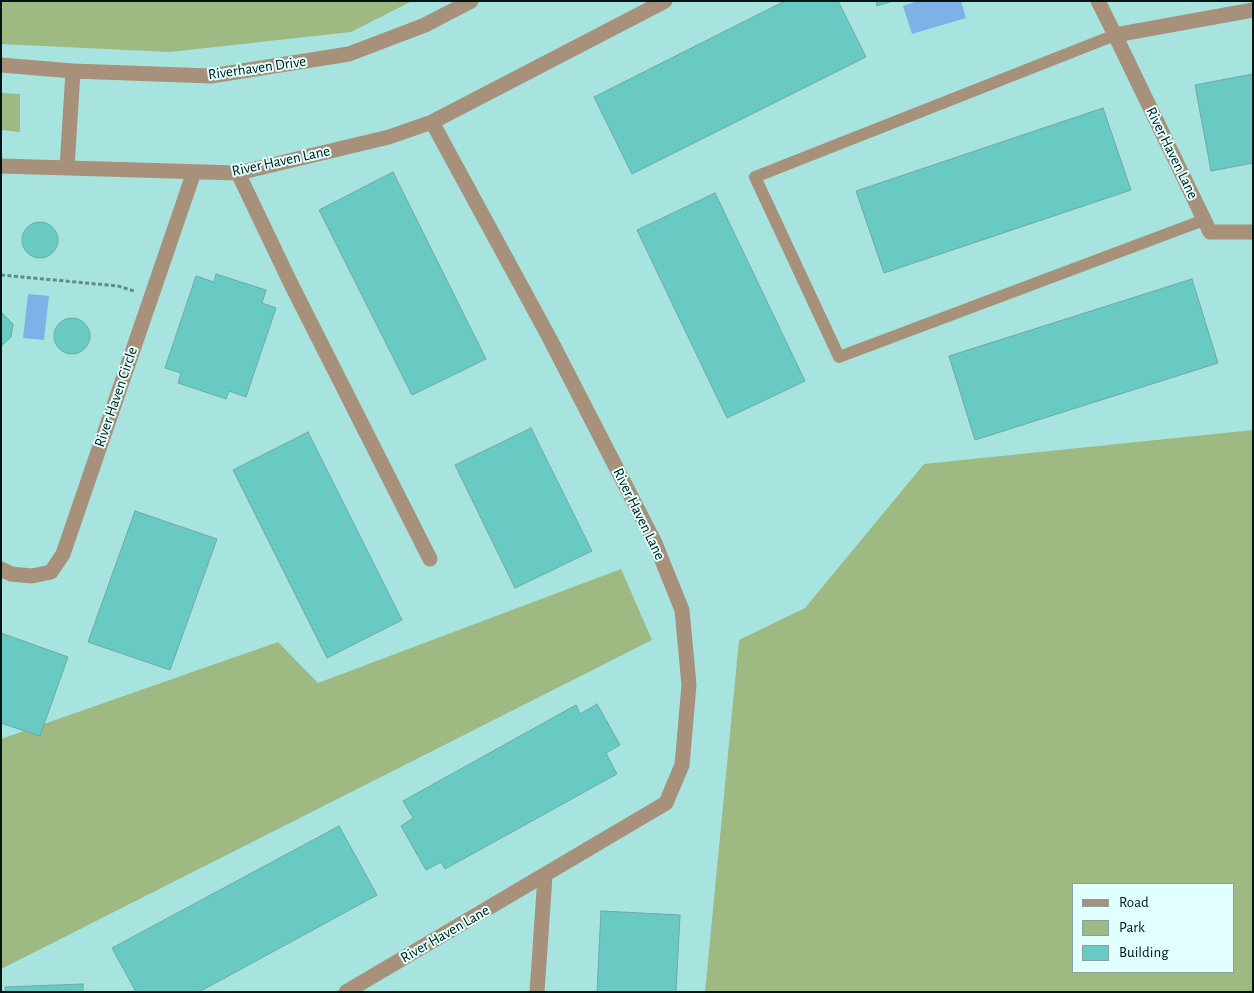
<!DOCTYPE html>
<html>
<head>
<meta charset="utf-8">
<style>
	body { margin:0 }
	#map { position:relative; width:1254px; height:993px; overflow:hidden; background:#a7e4df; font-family:"Alegreya Sans",sans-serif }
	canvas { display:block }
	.frame { position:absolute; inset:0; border:2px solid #001615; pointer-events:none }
	.legend { position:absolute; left:1072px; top:883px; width:162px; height:90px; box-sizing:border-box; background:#e1fffc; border:1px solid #87a2a0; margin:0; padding:6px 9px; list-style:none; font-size:15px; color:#001615 }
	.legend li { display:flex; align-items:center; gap:10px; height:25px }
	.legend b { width:25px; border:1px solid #87a2a0 }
</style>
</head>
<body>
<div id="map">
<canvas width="1254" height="993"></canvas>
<div class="frame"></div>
<ul class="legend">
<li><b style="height:6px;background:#a7917a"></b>Road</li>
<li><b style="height:14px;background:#9eb982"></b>Park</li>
<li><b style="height:14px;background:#69cac3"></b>Building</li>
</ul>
</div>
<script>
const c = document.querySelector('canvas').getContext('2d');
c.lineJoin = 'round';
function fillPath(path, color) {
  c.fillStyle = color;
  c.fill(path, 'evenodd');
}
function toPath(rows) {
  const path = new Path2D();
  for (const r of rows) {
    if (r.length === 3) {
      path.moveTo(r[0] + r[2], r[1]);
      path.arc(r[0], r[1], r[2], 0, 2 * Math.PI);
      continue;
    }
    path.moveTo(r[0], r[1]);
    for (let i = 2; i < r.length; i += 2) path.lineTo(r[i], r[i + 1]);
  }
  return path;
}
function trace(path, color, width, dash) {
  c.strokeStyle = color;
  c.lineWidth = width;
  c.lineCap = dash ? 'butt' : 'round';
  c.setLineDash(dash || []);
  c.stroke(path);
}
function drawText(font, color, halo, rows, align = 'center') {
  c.font = font + ' "Alegreya Sans",sans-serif';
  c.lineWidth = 4;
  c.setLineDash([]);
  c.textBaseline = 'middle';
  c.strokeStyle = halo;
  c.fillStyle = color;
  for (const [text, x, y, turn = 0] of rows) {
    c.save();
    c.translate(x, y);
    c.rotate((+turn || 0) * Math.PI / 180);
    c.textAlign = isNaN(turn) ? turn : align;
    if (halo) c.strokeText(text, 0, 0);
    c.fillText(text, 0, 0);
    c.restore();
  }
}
fillPath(toPath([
	[1,1,412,1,351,32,170,52,1,44],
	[1,93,20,94,20,132,1,130],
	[1253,430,1253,992,705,992,739,640,805,608,924,464],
	[1073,884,1233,884,1233,972,1073,972],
	[621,569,652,640,1,969,1,739,278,642,318,683]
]), '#9eb982');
fillPath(toPath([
	[918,1,961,1,966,18,912,34,903,6],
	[28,294,49,296,44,340,23,338]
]), '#7eb1e5');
const building = toPath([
	[785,1,838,1,866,57,632,174,594,97,785,1],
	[876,1,893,1,877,6,876,1],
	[1253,74,1253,163,1211,171,1195,85,1253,74],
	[1103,108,1131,190,884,273,856,191,1103,108],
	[393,172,486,359,412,395,319,210,393,172],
	[715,193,805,381,727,418,637,230,715,193],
	[40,240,18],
	[216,274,266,290,262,303,276,308,246,397,229,391,226,399,178,383,181,373,165,368,196,276,214,282,216,274],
	[1192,279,1218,363,975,440,949,356,1192,279],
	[1,312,13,324,11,337,1,346,1,312],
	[72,336,18],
	[531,428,592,551,515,588,455,465,531,428],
	[308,432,402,620,327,658,233,470,308,432],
	[135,511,217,539,170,670,88,642,135,511],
	[1,633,68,657,40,736,1,723,1,633],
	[597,704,620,745,606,753,617,774,445,869,441,862,426,870,401,826,413,818,403,801,576,705,580,714,597,704],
	[339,826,377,895,199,992,136,992,112,948,339,826],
	[601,911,680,915,676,992,597,992,601,911],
	[83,984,83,992,5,992,5,987,83,984]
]);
fillPath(building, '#69cac3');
trace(building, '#6ea9a4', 1);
trace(toPath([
	[1,275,118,286,134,291]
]), '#5e8a87', 3, [4, 2.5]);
trace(toPath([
	[1115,35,755,177,839,357,1204,220]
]), '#a7917a', 12);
trace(toPath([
	[1098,1,1115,35],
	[1253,10,1115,35,1210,232,1253,232],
	[1,65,73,71,211,76,349,54,425,25,471,1],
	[1,166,238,173,389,137,432,122,665,1],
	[67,168,73,71],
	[238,173,291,284,430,559],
	[1,569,11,574,32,576,51,572,63,554,194,172],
	[346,992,666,803,682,765,689,685,682,610,655,543,550,339,432,122],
	[537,992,545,876]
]), '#a7917a', 15);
drawText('15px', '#001615', '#e1fffc', [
	["Riverhaven Drive",257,68,-8],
	["River Haven Lane",1172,153,64],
	["River Haven Lane",281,161,-12],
	["River Haven Circle",116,397,-71],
	["River Haven Lane",639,514,64],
	["River Haven Lane",445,934,-30]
]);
</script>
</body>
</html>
